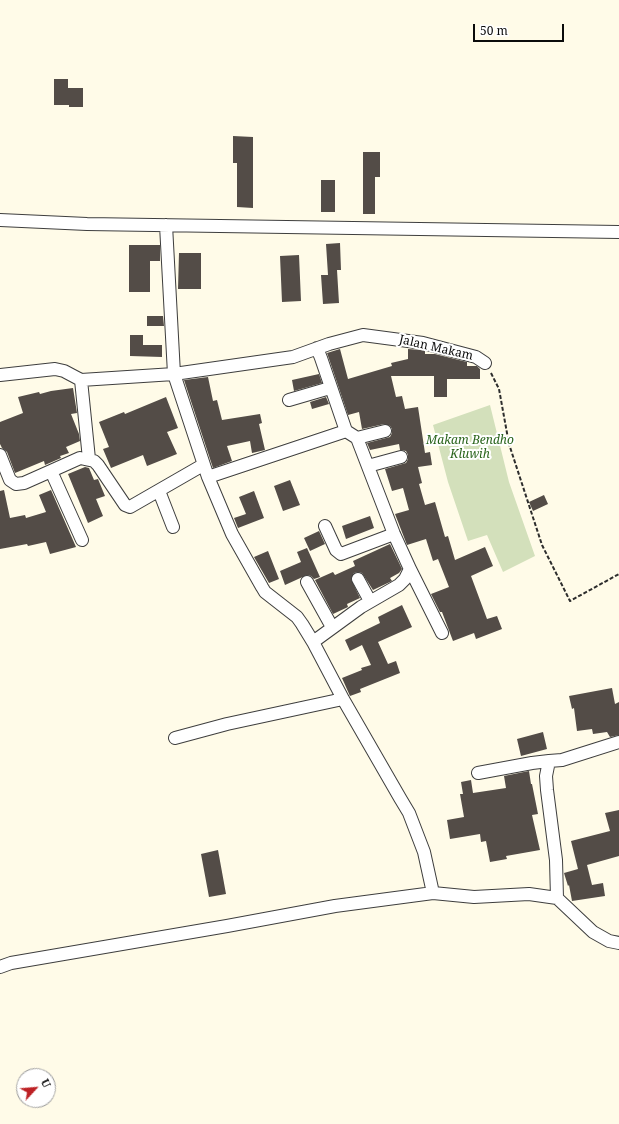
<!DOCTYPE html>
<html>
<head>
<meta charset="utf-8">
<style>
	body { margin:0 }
	#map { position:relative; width:619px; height:1124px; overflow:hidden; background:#fffbe8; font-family:"Noto Serif",serif }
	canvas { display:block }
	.north { position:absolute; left:16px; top:1068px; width:40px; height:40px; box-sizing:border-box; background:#fff; border:1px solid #9d9d9d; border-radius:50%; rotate:64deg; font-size:11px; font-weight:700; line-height:16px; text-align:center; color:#0b0b0b }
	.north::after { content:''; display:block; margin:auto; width:14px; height:18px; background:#bd2124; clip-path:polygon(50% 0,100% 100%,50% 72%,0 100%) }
	.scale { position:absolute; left:473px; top:24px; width:91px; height:18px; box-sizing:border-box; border:2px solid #0b0b0b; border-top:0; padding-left:5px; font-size:12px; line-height:14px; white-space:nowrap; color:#0b0b0b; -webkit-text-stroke:3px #fff; paint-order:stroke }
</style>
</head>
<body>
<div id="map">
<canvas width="619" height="1124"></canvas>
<div class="north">U</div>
<div class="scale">50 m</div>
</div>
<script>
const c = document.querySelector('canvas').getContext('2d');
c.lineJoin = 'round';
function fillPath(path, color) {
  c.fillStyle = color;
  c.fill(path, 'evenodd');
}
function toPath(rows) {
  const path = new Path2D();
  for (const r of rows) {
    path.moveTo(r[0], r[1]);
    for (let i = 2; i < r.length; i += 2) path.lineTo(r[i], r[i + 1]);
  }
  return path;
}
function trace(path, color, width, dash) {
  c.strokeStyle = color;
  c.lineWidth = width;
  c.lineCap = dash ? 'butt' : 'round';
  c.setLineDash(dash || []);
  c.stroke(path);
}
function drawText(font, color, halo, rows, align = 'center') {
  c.font = font + ' "Noto Serif",serif';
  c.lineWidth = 4;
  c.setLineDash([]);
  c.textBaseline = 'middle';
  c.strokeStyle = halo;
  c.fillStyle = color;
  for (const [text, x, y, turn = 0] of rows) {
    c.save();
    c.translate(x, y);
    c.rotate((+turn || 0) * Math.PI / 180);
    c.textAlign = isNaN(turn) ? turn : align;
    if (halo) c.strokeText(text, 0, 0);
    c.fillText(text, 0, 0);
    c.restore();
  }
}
fillPath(toPath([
	[490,405,509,482,535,556,503,572,487,535,468,541,448,482,433,425]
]), '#d3e0bb');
fillPath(toPath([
	[54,79,68,79,68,88,83,88,83,107,69,107,69,105,54,105],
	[233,136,253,137,253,208,237,207,237,163,233,163],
	[363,152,380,152,380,177,375,177,375,214,363,214],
	[321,180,335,180,335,212,321,212],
	[340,243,341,270,337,270,339,303,323,304,321,275,328,275,326,244],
	[129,245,160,245,160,261,150,261,150,292,129,292],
	[179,253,201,253,201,289,178,289],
	[299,255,301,301,282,302,280,256],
	[147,316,163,316,164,326,147,326],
	[130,335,143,335,143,345,162,345,162,357,130,356],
	[340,349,348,379,392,366,391,363,408,359,408,349,422,350,425,351,425,354,435,354,467,362,467,366,477,366,480,369,480,379,447,379,447,397,434,397,434,376,391,376,396,397,402,396,405,409,418,407,425,453,430,452,432,465,418,467,422,483,419,484,425,505,435,502,445,537,448,536,455,560,485,547,493,566,471,576,487,619,497,616,502,629,476,639,474,633,453,641,442,612,440,612,431,594,449,587,438,559,433,561,426,539,407,545,395,514,409,510,403,488,392,491,385,469,406,463,408,459,408,455,406,451,400,450,399,444,370,450,367,443,390,437,392,433,392,429,390,426,384,424,362,429,359,412,348,415,327,353],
	[319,374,322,383,294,391,292,380],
	[208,377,213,401,217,400,222,420,260,414,262,423,259,424,265,450,252,453,250,441,227,446,232,461,213,468,184,380],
	[73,388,77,413,71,414,79,434,80,441,66,447,69,453,60,456,61,458,45,465,44,461,15,473,7,452,2,448,0,444,0,422,23,413,18,397,39,392,40,394,51,391],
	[166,397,178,428,167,432,177,454,147,466,143,455,111,468,103,449,109,447,99,422,124,412,125,414],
	[326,397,329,404,312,409,310,402],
	[85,467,89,468,94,480,98,479,105,496,96,499,103,516,88,523,68,474],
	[290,480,300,505,283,511,274,486],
	[4,490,10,518,25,515,26,518,46,512,39,495,51,490,76,547,50,554,46,542,28,546,27,544,0,549,0,491],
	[254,491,264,518,238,528,234,518,246,514,239,497],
	[544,495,548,504,533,511,529,502],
	[370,516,374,528,346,539,342,526],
	[319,531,325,544,310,551,304,538],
	[390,544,402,569,399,573,390,578,392,581,373,590,362,573,358,572,354,573,351,579,360,598,347,604,348,607,333,614,315,580,333,572,335,575,355,566,353,561],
	[307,548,320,577,314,579,311,576,307,575,285,585,280,571,301,562,297,552],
	[268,551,279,579,269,583,254,557],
	[402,605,412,627,378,642,388,664,396,661,400,673,360,689,361,692,350,696,342,678,362,670,361,668,371,665,362,645,350,651,345,640,380,623,378,617],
	[612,688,615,704,619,702,619,735,610,737,607,732,593,734,592,729,577,731,574,708,572,709,569,696],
	[543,732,547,749,521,756,517,739],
	[529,771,531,784,532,784,538,814,532,815,540,850,506,856,507,859,490,862,486,841,481,842,480,834,450,839,447,820,464,817,460,794,463,794,461,782,471,780,473,793,506,788,504,776],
	[619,810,619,856,587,865,592,885,603,883,605,896,572,901,569,885,568,886,564,873,578,869,571,841,610,831,605,813],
	[218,850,226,894,209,897,201,854]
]), '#534c47');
const minor = toPath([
	[0,220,87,224,619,232],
	[166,225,174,374,208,477,232,534,262,587,265,592,297,617,302,624,313,642,343,699,400,798,409,813,424,852,433,893],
	[317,348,321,358,346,431],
	[0,375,55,369,64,371,81,380,174,374,293,357,329,344,363,335,423,343,476,357,485,363],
	[81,380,89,459],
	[289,400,330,388],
	[357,438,385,431],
	[0,455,10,480,16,484,24,483,51,471,82,540],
	[368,466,401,457],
	[51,471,80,458,94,461,98,465,125,505,130,507,203,465],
	[208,477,346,431,357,438,394,534,410,569,405,579,399,585,361,607,313,642],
	[159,491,173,527],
	[325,526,336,550,341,554,394,534],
	[410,569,442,633],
	[358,579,370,601],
	[307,582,332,627],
	[175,738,227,724,343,699],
	[478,773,532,763,549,761],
	[557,898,556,860,547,790,546,776,549,761,562,760,619,742],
	[0,967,11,963,227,926,335,906,433,893,474,897,529,894,557,898,593,932,609,941,619,943]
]);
trace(minor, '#3e3e3e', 14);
trace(toPath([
	[491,373,499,389,509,444,542,545,570,601,619,574]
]), '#2d2d2d', 2, [4, 2]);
trace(minor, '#fff', 12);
drawText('12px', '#0b0b0b', '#fff', [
	["Jalan Makam",436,348,13]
]);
drawText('italic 12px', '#28631b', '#fff', [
	["Makam Bendho",470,441],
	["Kluwih",470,455]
]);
</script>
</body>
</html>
